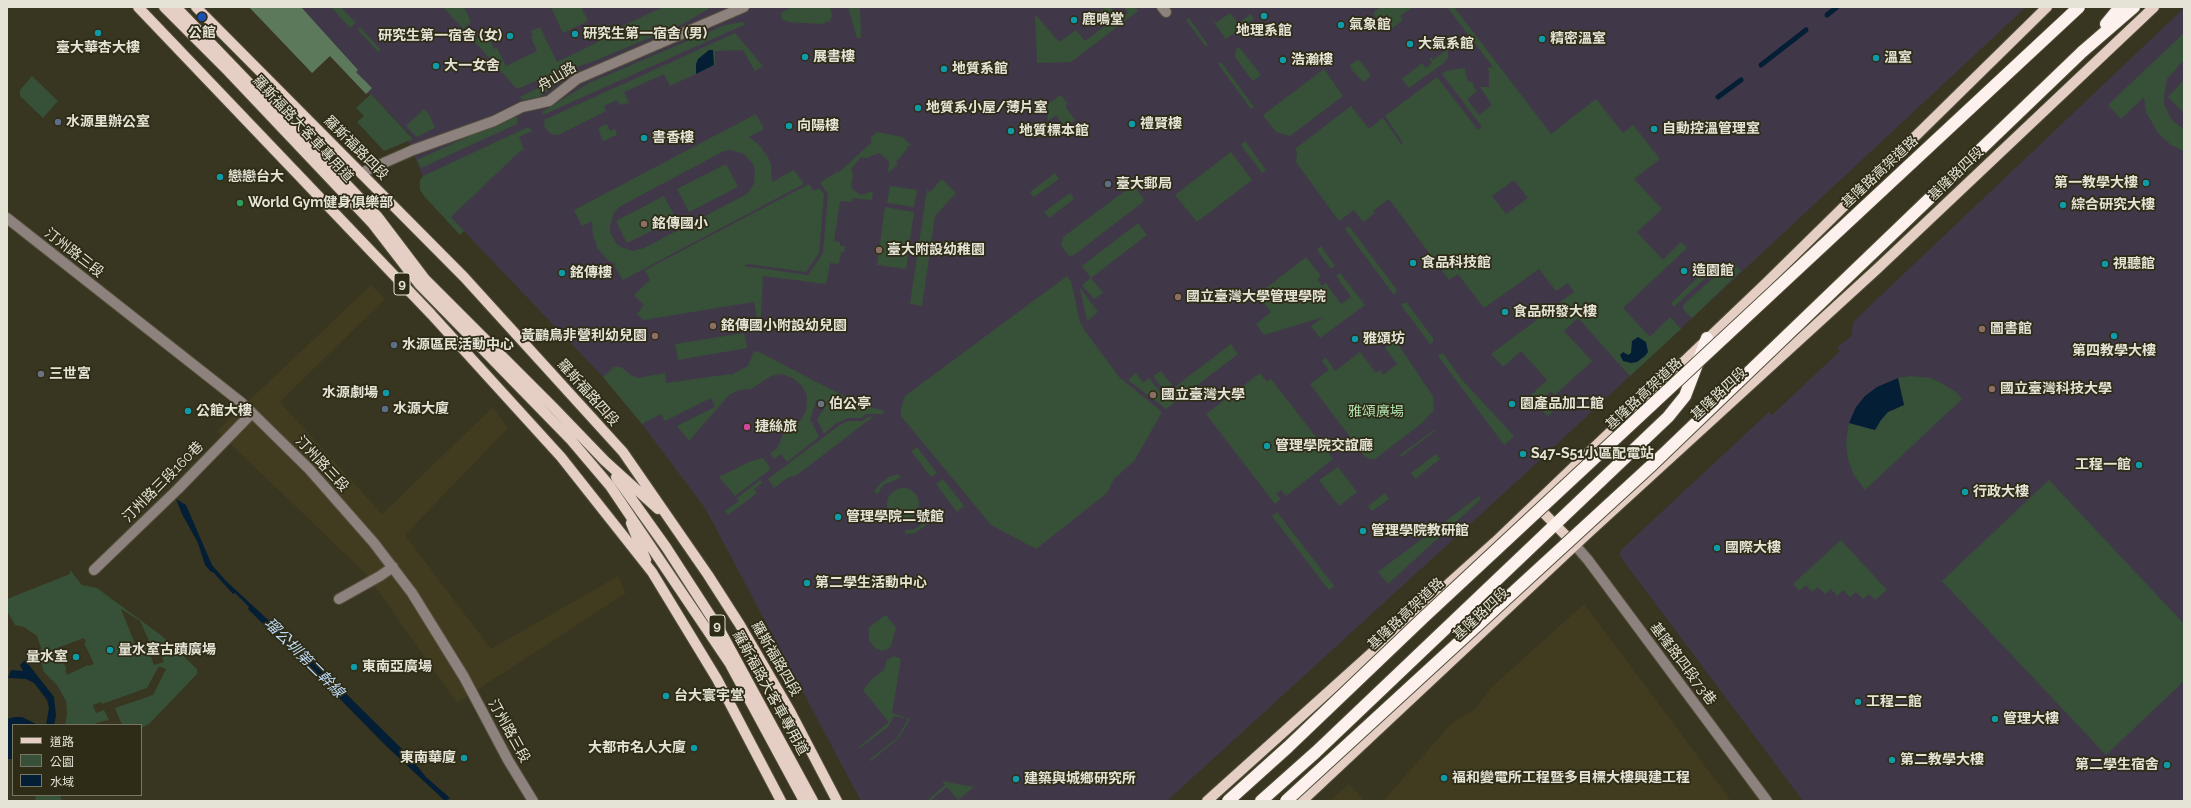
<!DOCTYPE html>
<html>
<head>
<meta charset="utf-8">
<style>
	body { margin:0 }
	#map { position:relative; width:2191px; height:808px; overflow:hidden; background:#383520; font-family:Raleway,"Noto Sans TC",sans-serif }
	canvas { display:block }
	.frame { position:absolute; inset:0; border:8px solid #e5e3d6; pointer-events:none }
	.legend { position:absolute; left:12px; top:724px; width:130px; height:72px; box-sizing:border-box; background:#2e2b16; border:1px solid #777563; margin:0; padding:5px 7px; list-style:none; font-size:12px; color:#e5e3d6 }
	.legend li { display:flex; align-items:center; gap:8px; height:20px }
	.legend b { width:20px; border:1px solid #777563 }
</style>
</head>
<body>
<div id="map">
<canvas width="2191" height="808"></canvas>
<div class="frame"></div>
<ul class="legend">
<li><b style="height:5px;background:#e5cfc5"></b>道路</li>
<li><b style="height:11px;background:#375038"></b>公園</li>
<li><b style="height:11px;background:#041e35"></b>水域</li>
</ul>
</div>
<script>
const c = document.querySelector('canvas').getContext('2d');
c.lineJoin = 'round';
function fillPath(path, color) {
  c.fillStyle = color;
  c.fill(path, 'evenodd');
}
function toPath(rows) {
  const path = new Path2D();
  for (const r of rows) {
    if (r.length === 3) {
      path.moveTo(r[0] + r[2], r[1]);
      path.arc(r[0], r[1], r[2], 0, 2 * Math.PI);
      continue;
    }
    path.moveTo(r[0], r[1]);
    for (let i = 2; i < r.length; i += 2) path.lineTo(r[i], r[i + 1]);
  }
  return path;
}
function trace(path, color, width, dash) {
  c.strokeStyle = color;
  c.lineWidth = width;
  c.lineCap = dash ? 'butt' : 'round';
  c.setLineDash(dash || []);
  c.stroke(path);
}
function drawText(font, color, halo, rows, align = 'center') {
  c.font = font + ' Raleway,"Noto Sans TC",sans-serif';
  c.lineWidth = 3.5;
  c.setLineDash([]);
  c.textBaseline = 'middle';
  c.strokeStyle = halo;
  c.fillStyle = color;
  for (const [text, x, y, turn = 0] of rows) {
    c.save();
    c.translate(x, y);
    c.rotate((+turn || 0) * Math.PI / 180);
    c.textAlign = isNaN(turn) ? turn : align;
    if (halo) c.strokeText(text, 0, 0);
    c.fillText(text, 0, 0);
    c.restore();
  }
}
fillPath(toPath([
	[371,285,385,299,280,402,382,514,493,407,508,428,405,535,491,649,618,576,626,593,457,703,367,575,217,431],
	[1584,604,1731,801,1383,801,1452,723,1475,709,1492,687],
	[1349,784,1365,801,1330,801]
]), '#413c20');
fillPath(toPath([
	[249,7,2026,7,1526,473,1167,801,861,801,705,508,642,424,603,377,419,184,423,176,408,141,413,138,371,94,366,94,330,56,312,73],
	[2184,8,2184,801,1803,801,1619,555,1622,549,1769,412,1772,415,1840,351,1837,348,1852,335,1853,322]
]), '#403848');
fillPath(toPath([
	[331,7,343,7,343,10,356,23,350,28],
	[443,7,464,7,471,22,463,29],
	[551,7,585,7,582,9,588,21,563,33],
	[663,7,708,7,708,9,683,24,592,62,544,77,520,88,516,88,473,40,487,34,494,49,497,48,506,66,537,51,531,37,533,36,531,31,540,27,557,62,598,42,597,38],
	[792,7,830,7,832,16,830,21,821,24,788,22,782,19,781,13],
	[848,7,860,7,861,38,857,38],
	[1106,7,1110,7,1120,19,1128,13,1124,7,1135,7,1138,11,1071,62,1037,63,1035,14,1059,42,1076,30,1085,41,1109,23,1101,11],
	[1380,7,1413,7,1400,16,1403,20,1387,32,1373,13],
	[1447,7,1454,7,1551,134,1596,99,1623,133,1633,125,1660,159,1634,179,1662,209,1637,232,1663,260,1681,242,1687,248,1623,308,1650,337,1670,317,1681,329,1630,376,1578,318,1564,331,1592,361,1555,395,1551,392,1544,398,1554,410,1548,416,1529,397,1547,380,1521,351,1503,367,1491,354,1574,292,1568,283,1556,291,1539,269,1484,308,1458,274,1449,280,1389,199,1373,211,1375,213,1363,222,1354,210,1339,221,1296,162,1297,152,1295,149,1351,106,1369,129,1383,118,1401,144,1403,143,1385,116,1437,77,1478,130,1482,127,1442,74,1446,71,1462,68,1465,69,1466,76,1469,82,1473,82,1473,86,1477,91,1467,99,1479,115,1492,105,1480,87,1489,87,1489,71,1487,68,1493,67],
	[1514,180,1528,198,1506,214,1492,196],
	[1230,13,1238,23,1251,14,1254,19,1226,39,1212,20,1216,23],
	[1189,18,1208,45,1206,47,1186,20],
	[743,22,746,24,543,115,542,112,589,83,725,25],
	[360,27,381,50,378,52,358,30],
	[735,33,763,66,755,71,743,50,715,51,715,65,670,86,664,74,624,92,629,103,620,105,617,100,604,106,606,111,558,135,551,134,543,126,545,125,544,120],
	[2184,33,2184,60,2167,79,2164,96,2164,104,2171,119,2184,130,2184,151,2171,145,2158,133,2146,112,2144,97,2121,119,2108,105],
	[1239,47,1261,75,1253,81,1235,57,1236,49],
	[1448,49,1448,57,1445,62,1409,88,1402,79,1422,63,1426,68,1432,63,1429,59,1431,57,1433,60],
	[1357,60,1360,61,1370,74,1370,77,1363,82,1351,69,1350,65],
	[1221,62,1254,107,1251,109,1218,64],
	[1324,69,1343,96,1290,136,1276,132,1263,115],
	[32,76,58,101,43,118,20,96,20,90],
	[2184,80,2184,113,2168,97],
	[552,81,556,82,555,85,539,97,522,100,520,97],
	[371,94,413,139,384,151,357,122,364,116,356,108],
	[1061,95,1068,104,1065,106,1075,120,1065,127,1056,115,1048,121,1047,105],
	[424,109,429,114,435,128,417,137,406,126],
	[756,114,764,129,749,137,759,145,768,157,771,165,772,182,794,170,804,184,623,280,614,265,616,264,609,261,598,249,593,235,592,221,582,226,574,210],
	[731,150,744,154,752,163,755,170,754,184,747,194,644,248,633,251,621,247,616,243,610,232,610,225,614,213,619,207,724,151],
	[513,116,517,117,517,124,421,168,417,160],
	[607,124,610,131,615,129,617,135,603,141,598,128],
	[528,127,532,131,519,137,524,150,520,151,451,217,464,231,460,235,424,196,420,190,420,180,423,176],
	[877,132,902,137,911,145,906,147,908,148,896,162,898,164,888,173,889,161,879,153,867,158,861,157,851,169,853,175,851,188,861,195,873,191,872,200,853,198,852,202,840,201,834,241,840,242,840,246,845,246,844,252,841,252,839,264,830,263,826,284,763,276,760,336,754,302,643,320,637,314,644,305,634,295,650,280,645,270,809,184,814,191,819,188,824,194,819,253,806,272,748,264,744,266,808,275,823,253,828,194,820,183,838,171,838,173,871,143,871,137],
	[1245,141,1266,170,1262,173,1241,145],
	[1231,152,1252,180,1197,222,1175,195],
	[726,164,738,187,689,212,677,189],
	[1055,173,1059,179,1034,197,1030,192],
	[942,179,956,193,935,216,922,306,910,304,927,190,930,192],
	[1133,185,1143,198,1143,202,1074,255,1069,256,1061,245,1063,237],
	[890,186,917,190,914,207,887,203],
	[1070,193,1074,199,1049,218,1044,212],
	[664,196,676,219,627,243,616,221],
	[885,207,914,212,906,269,877,265],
	[1138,223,1147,235,1091,278,1103,293,1094,299,1082,285,1091,278,1082,266],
	[1349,226,1397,290,1394,295,1345,229],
	[1321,246,1335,266,1331,269,1317,250],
	[1306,257,1321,276,1317,279,1322,286,1326,283,1341,304,1351,297,1336,276,1340,273,1365,305,1320,338,1311,326,1323,317,1264,335,1256,324,1271,312,1257,295],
	[1732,261,1741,271,1692,318,1683,309,1683,305],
	[1711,265,1715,269,1674,307,1671,303],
	[1067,276,1071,281,1080,322,1085,331,1119,377,1162,412,1135,460,1114,479,1107,493,1036,549,991,525,901,416,901,408,905,396],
	[1080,288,1098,312,1087,321],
	[1404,303,1407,303,1433,338,1433,342,1430,344,1401,305],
	[744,333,747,348,678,360,675,344],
	[1395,340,1433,396,1434,410,1422,423,1375,459,1370,459,1365,457,1310,384,1329,370,1322,361,1324,359,1326,358,1335,371,1360,352,1376,373,1380,370,1383,375,1397,364,1385,348],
	[1231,344,1238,354,1166,409,1128,380,1136,373,1143,383,1149,378,1163,396],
	[754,351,759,352,857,403,884,411,883,414,866,414,861,418,848,418,835,424,824,434,817,419,827,404,824,400,817,400,810,419,819,437,787,462,781,454,774,459,770,454,778,447,784,432,800,421,806,411,807,395,801,385,793,378,782,374,771,376,751,389,739,390,729,395,689,441,677,426,715,407,711,398,665,421,661,414,642,424,603,377,614,367,621,367,631,375,638,378,665,373,666,383,730,374,731,375,748,366],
	[1443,353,1462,380,1514,436,1504,445,1438,356],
	[1161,371,1172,385,1164,391,1153,376],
	[1260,373,1267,382,1271,379,1333,459,1286,496,1281,490,1276,494,1281,499,1275,504,1206,414],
	[1910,376,1930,378,1939,382,1956,392,1962,399,1865,490,1854,475,1848,459,1846,441,1849,423,1875,430,1881,420,1888,412,1904,405,1898,378],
	[874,416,797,475,787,478,774,488,768,479,841,424,849,421,862,421,868,417],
	[1434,430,1435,431,1401,457,1400,455],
	[917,447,937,473,931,477,911,451],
	[1436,454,1440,459,1415,479,1411,473],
	[763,458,771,469,735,496,719,477,751,461],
	[1338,467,1357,492,1339,506,1319,480],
	[898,474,900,478,883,485,878,494,874,492,880,484,889,477],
	[943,479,964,506,957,512,936,484],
	[760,480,762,483,754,489,757,493,728,515,725,511,739,501,737,498],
	[2049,480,2184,624,2184,681,2106,755,1942,581],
	[903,504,16],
	[1385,493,1389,499,1372,511,1368,506],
	[1479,496,1481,499,1388,584,1378,572],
	[1277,512,1334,586,1329,590,1272,516],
	[928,516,931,518,925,526,915,533,905,534,905,530,915,529,922,524],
	[1841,540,1887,590,1875,600,1869,594,1863,599,1856,592,1850,597,1843,590,1837,596,1831,589,1825,594,1818,587,1812,592,1806,585,1799,591,1793,584],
	[70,570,82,585,97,588,162,636,197,669,197,674,149,724,141,728,141,725,122,725,115,708,153,695,166,669,159,666,147,688,102,704,101,702,93,705,96,713,104,710,109,720,96,723,95,725,65,725,67,714,66,701,57,685,44,672,39,655,41,648,37,636,24,627,15,625,7,611,7,599,70,574],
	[121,609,140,621,150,643,156,641,164,662,154,665,147,646,134,651,133,647,135,644],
	[84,638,86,643,84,643,94,664,89,666,88,665,67,675,65,670,67,670,57,648],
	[886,615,896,628,891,646,888,649,882,651,875,648,869,640,869,627],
	[894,656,901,659,892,713,910,719,898,739,871,761,869,760,897,738,908,719,894,716,888,727,860,748,859,747,889,722,863,690,873,678,884,670,887,660],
	[942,781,974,787,958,800,947,787,930,801,927,801,945,785],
	[36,795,60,795,62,801,35,801]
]), '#375038');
fillPath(toPath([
	[249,7,301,7,358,70,356,72,372,88,366,94,330,56,312,73]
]), '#5c795c');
fillPath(toPath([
	[709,50,713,50,714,65,696,74,696,64,698,59],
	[1638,337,1646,342,1648,352,1645,356,1637,362,1631,363,1623,361,1620,355,1623,352,1628,355,1631,353,1632,341],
	[1898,378,1904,405,1888,412,1881,420,1875,430,1849,423,1856,407,1865,396,1877,387],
	[176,499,186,505,212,565,226,581,317,665,409,756,426,777,450,798,445,801,383,743,300,658,298,659,248,609,249,607,235,593,233,594,213,572,211,572,205,565,198,543,182,514],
	[25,660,54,697,56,716,54,725,46,725,49,708,47,700,34,683,26,679,8,678,11,670,23,671,20,665],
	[15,717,22,717,38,725,13,725,13,759,7,759,7,719]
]), '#041e35');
trace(toPath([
	[1827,15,1837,7],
	[1761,65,1806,30],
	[1718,97,1741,80]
]), '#041e35', 5);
const minor = toPath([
	[1162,7,1166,12],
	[361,173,413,150,494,121,522,107,549,101,577,79,744,7],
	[7,218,242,403,309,469,374,543,412,593,464,677,508,760,533,801],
	[1575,545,1588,560,1767,801],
	[94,570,178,489,252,413],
	[339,599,380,576,393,567]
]);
const major = toPath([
	[138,7,431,314,561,457,652,572,717,679,781,801],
	[164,7,228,71,372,223,419,284,571,440,610,486,730,664,804,801],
	[176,7,378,217,425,279,554,408,605,461,658,509],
	[196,7,464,277,623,452,708,575,740,625,790,711,837,801],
	[616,477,666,547,721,632,813,801],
	[1535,504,1575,545],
	[631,523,646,560],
	[1207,801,1495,542,1766,283,2047,7],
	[1302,801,1587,534,1877,269,2154,7]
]);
const highway = toPath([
	[2106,24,2120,7],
	[2082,52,2134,7],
	[1261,801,1316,752,1668,417,1685,396,1707,338]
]);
trace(minor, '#54513d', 12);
trace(major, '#54513d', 12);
trace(highway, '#54513d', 14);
trace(minor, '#8d827d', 10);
trace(major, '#e5cfc5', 10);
trace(highway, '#fcf1ec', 12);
const highwayBridge = toPath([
	[1228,801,1288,747,1423,618,2079,7],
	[1286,801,1653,464,2082,52]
]);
trace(highwayBridge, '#54513d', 14, []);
trace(highwayBridge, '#fcf1ec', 12);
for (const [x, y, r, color] of [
	[1264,16,4,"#0f9aa8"],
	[202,17,5,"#1a4fb4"],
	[1074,20,4,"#0f9aa8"],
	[1341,25,4,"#0f9aa8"],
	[98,33,4,"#0f9aa8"],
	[575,34,4,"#0f9aa8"],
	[510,36,4,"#0f9aa8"],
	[1542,39,4,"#0f9aa8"],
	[1410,44,4,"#0f9aa8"],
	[805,57,4,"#0f9aa8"],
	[1876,58,4,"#0f9aa8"],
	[1283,60,4,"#0f9aa8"],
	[436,66,4,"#0f9aa8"],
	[944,69,4,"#0f9aa8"],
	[918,108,4,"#0f9aa8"],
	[58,122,4,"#5c6f8a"],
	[1132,124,4,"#0f9aa8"],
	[789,126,4,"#0f9aa8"],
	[1654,129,4,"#0f9aa8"],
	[1011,131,4,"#0f9aa8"],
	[644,138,4,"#0f9aa8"],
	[220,177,4,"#0f9aa8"],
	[2146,183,4,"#0f9aa8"],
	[1108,184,4,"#5c6f8a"],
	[240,203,4,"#2e9e5b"],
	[2063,205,4,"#0f9aa8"],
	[644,224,4,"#8d6e63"],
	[879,250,4,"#8d6e63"],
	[1413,263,4,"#0f9aa8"],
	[2105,264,4,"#0f9aa8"],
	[1684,271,4,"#0f9aa8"],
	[562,273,4,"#0f9aa8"],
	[1178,297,4,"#8d6e63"],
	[1505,312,4,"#0f9aa8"],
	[713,326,4,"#8d6e63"],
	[1982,329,4,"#8d6e63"],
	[655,336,4,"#8d6e63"],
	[2114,336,4,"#0f9aa8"],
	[1355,339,4,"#0f9aa8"],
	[394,345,4,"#5c6f8a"],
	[41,374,4,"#6b7280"],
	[1992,389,4,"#8d6e63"],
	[386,393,4,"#0f9aa8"],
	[1153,395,4,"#8d6e63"],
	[821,404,4,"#6b7280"],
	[1512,404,4,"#0f9aa8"],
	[385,409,4,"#5c6f8a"],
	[188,411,4,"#0f9aa8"],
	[747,427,4,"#d1479c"],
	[1267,446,4,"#0f9aa8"],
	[1523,454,4,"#0f9aa8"],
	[2139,465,4,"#0f9aa8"],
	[1965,492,4,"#0f9aa8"],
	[838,517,4,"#0f9aa8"],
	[1363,531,4,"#0f9aa8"],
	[1717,548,4,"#0f9aa8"],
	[807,583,4,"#0f9aa8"],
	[110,650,4,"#0f9aa8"],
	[76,657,4,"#0f9aa8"],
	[354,667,4,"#0f9aa8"],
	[666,696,4,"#0f9aa8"],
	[1858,702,4,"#0f9aa8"],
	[1995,719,4,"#0f9aa8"],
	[694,748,4,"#0f9aa8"],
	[464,758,4,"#0f9aa8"],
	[1892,760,4,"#0f9aa8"],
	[2167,765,4,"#0f9aa8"],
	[1444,778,4,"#0f9aa8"],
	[1016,779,4,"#0f9aa8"]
]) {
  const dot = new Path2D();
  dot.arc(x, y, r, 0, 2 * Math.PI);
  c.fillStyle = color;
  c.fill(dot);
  trace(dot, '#2e2b16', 1.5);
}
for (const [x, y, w] of [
	[402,284,16],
	[717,626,16]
]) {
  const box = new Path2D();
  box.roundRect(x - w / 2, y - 11, w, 22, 3);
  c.fillStyle = '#2e2b16';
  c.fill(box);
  trace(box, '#e5e3d6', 1);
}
drawText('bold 13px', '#e5e3d6', null, [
	["9",402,284],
	["9",717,626]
]);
drawText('bold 14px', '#e5e3d6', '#2e2b16', [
	["鹿鳴堂",1082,20],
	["氣象館",1349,25],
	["地理系館",1264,31,"center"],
	["公館",202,33,"center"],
	["研究生第一宿舍 (男)",583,34],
	["研究生第一宿舍 (女)",502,36,"right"],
	["精密溫室",1550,39],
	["大氣系館",1418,44],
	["臺大華杏大樓",98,48,"center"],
	["展書樓",813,57],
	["溫室",1884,58],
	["浩瀚樓",1291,60],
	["大一女舍",444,66],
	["地質系館",952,69],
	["地質系小屋/薄片室",926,108],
	["水源里辦公室",66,122],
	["禮賢樓",1140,124],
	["向陽樓",797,126],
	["自動控溫管理室",1662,129],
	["地質標本館",1019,131],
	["書香樓",652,138],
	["戀戀台大",228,177],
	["第一教學大樓",2138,183,"right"],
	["臺大郵局",1116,184],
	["World Gym健身俱樂部",248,203],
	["綜合研究大樓",2071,205],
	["銘傳國小",652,224],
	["臺大附設幼稚園",887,250],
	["食品科技館",1421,263],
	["視聽館",2113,264],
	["造園館",1692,271],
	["銘傳樓",570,273],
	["國立臺灣大學管理學院",1186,297],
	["食品研發大樓",1513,312],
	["銘傳國小附設幼兒園",721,326],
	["圖書館",1990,329],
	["黃鸝鳥非營利幼兒園",647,336,"right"],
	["雅頌坊",1363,339],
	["水源區民活動中心",402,345],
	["第四教學大樓",2114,351,"center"],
	["三世宮",49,374],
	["國立臺灣科技大學",2000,389],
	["水源劇場",378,393,"right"],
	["國立臺灣大學",1161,395],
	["伯公亭",829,404],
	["園產品加工館",1520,404],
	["水源大廈",393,409],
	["公館大樓",196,411],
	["捷絲旅",755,427],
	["管理學院交誼廳",1275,446],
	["S47-S51小區配電站",1531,454],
	["工程一館",2131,465,"right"],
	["行政大樓",1973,492],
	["管理學院二號館",846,517],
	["管理學院教研館",1371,531],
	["國際大樓",1725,548],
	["第二學生活動中心",815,583],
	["量水室古蹟廣場",118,650],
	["量水室",68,657,"right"],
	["東南亞廣場",362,667],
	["台大寰宇堂",674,696],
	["工程二館",1866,702],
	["管理大樓",2003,719],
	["大都市名人大廈",686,748,"right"],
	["東南華廈",456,758,"right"],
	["第二教學大樓",1900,760],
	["第二學生宿舍",2159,765,"right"],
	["福和變電所工程暨多目標大樓興建工程",1452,778],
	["建築與城鄉研究所",1024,779]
], 'left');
drawText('14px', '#e5e3d6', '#2e2b16', [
	["舟山路",557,77,-31],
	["羅斯福路大客車專用道",303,129,47],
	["羅斯福路四段",356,148,45],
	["基隆路高架道路",1880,172,-43],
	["基隆路四段",1956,174,-44],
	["汀州路三段",74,253,38],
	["羅斯福路四段",588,393,48],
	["基隆路高架道路",1644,394,-43],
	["基隆路四段",1719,394,-43],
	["汀州路三段",322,464,47],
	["汀州路三段160巷",163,482,-45],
	["基隆路高架道路",1406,614,-43],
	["基隆路四段",1481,614,-43],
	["羅斯福路四段",776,659,60],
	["基隆路四段73巷",1683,664,53],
	["羅斯福路大客車專用道",770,693,61],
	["汀州路三段",509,731,61]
]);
drawText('14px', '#b0e1b0', '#2e2b16', [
	["雅頌廣場",1376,412]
]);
drawText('italic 15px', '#bcd9f6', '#2e2b16', [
	["瑠公圳第二幹線",304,658,45]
]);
</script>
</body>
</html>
